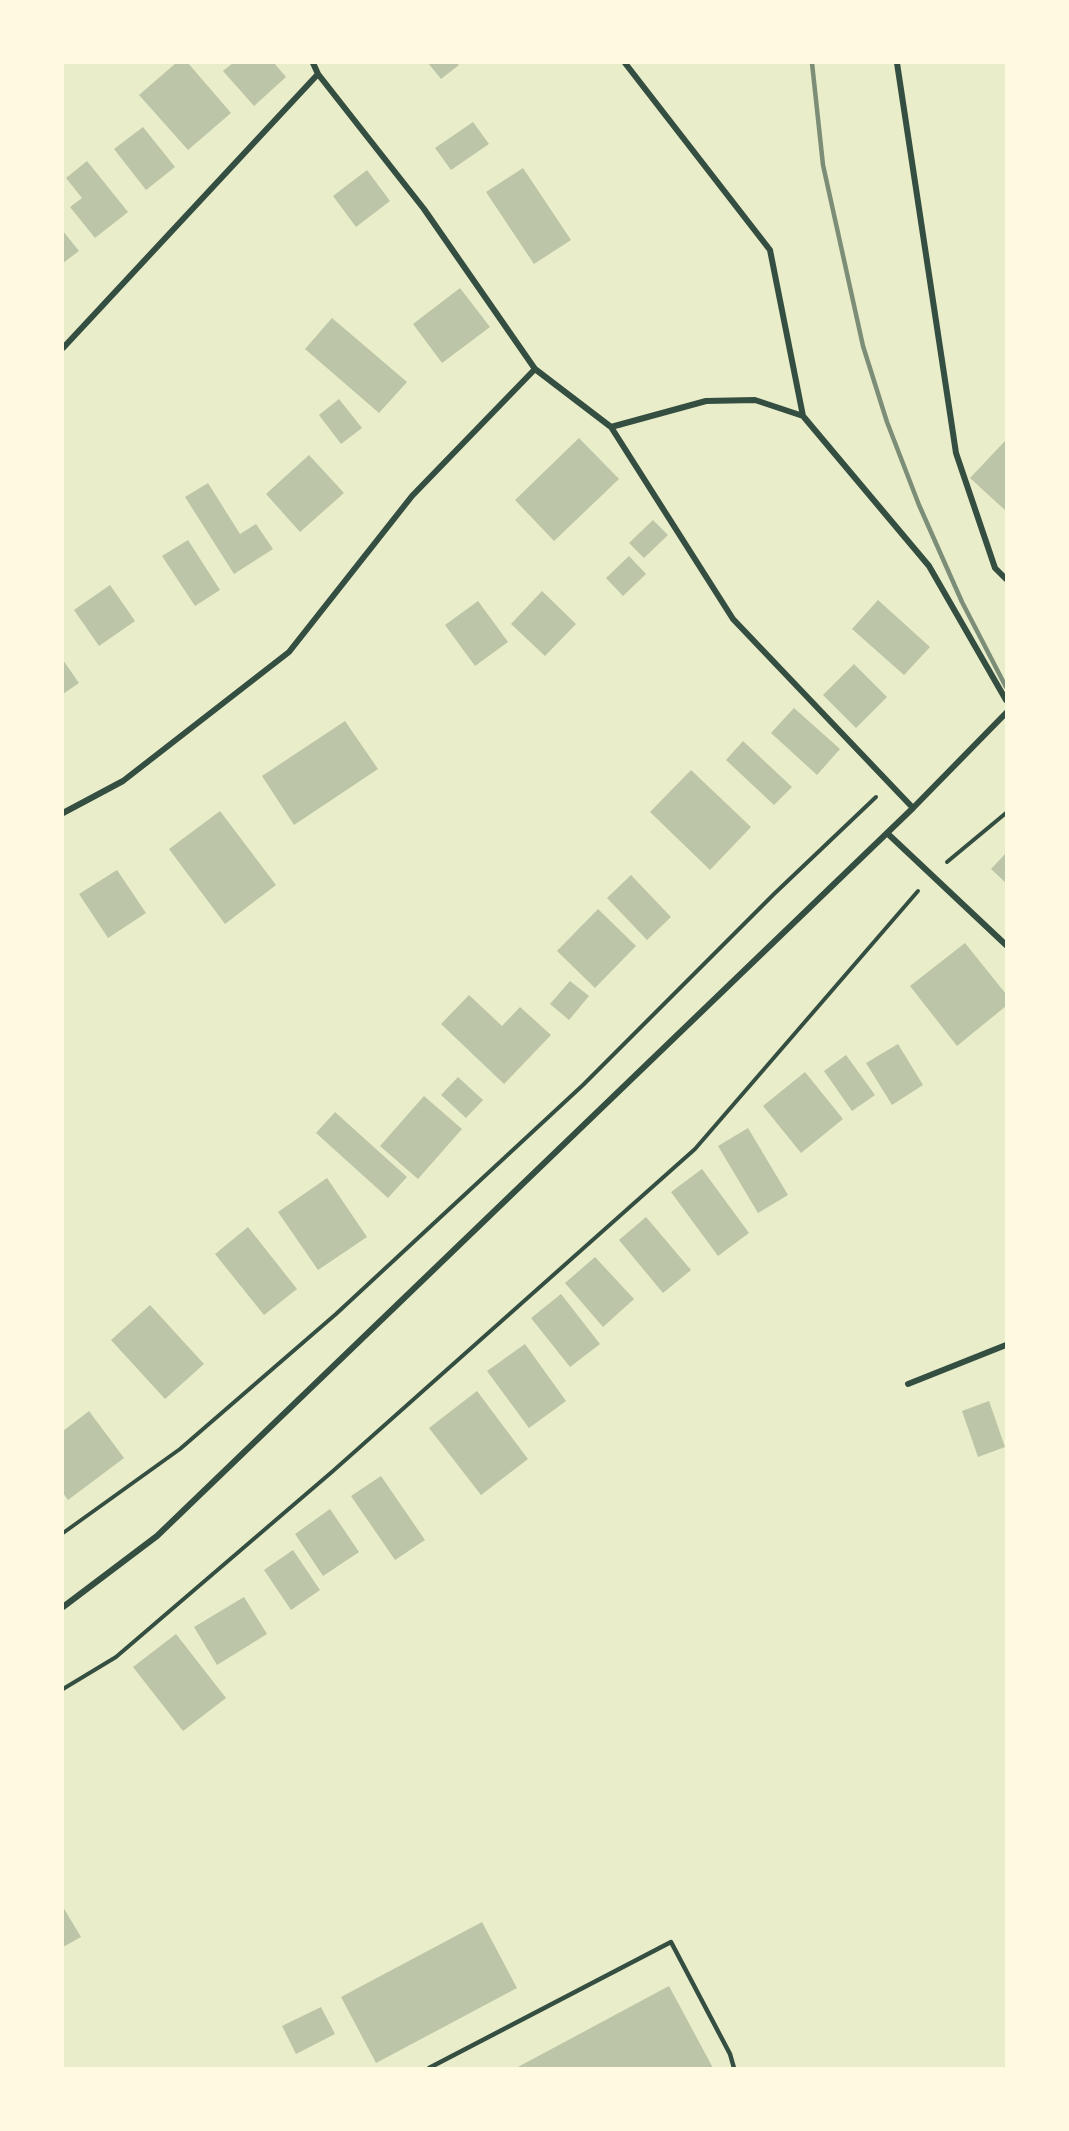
<!DOCTYPE html>
<html>
<head>
<meta charset="utf-8">
<style>
	body { margin:0 }
	#map { position:relative; width:1069px; height:2131px; overflow:hidden; background:#e9edc9; font-family:"Libre Baskerville",serif }
	canvas { display:block }
	.frame { position:absolute; inset:0; border:64px solid #fefae0; pointer-events:none }
</style>
</head>
<body>
<div id="map">
<canvas width="1069" height="2131"></canvas>
<div class="frame"></div>
</div>
<script>
const c = document.querySelector('canvas').getContext('2d');
c.lineJoin = 'round';
function fillPath(path, color) {
  c.fillStyle = color;
  c.fill(path, 'evenodd');
}
function toPath(rows) {
  const path = new Path2D();
  for (const r of rows) {
    path.moveTo(r[0], r[1]);
    for (let i = 2; i < r.length; i += 2) path.lineTo(r[i], r[i + 1]);
  }
  return path;
}
function trace(path, color, width, dash) {
  c.strokeStyle = color;
  c.lineWidth = width;
  c.lineCap = dash ? 'butt' : 'round';
  c.setLineDash(dash || []);
  c.stroke(path);
}
fillPath(toPath([
	[176,63,188,63,231,113,188,150,139,95],
	[233,63,274,63,286,77,254,106,223,71],
	[428,63,457,63,459,65,441,79],
	[473,122,489,144,451,170,435,148],
	[143,127,175,167,146,190,114,149],
	[87,161,128,212,95,238,70,207,82,198,66,178],
	[523,168,571,240,534,264,486,192],
	[367,170,390,201,356,227,333,196],
	[63,231,79,251,63,263],
	[460,288,490,327,442,363,413,324],
	[332,318,407,382,379,413,305,349],
	[339,399,362,428,341,444,319,415],
	[579,438,619,479,554,541,515,500],
	[1006,440,1006,511,970,478],
	[309,455,344,493,300,532,266,494],
	[208,483,240,534,256,524,273,549,234,574,185,497],
	[653,520,668,535,644,558,629,543],
	[188,540,220,590,195,606,162,556],
	[629,556,646,574,623,596,606,578],
	[110,585,135,621,99,646,74,610],
	[542,591,576,624,545,656,511,624],
	[878,600,930,647,904,675,852,629],
	[478,601,508,642,475,666,445,625],
	[63,660,79,683,63,694],
	[854,664,887,697,856,728,823,695],
	[794,708,840,749,817,775,771,733],
	[345,721,378,769,294,825,262,776],
	[743,741,792,787,774,805,726,760],
	[691,770,751,827,710,870,650,812],
	[220,811,276,885,225,924,169,849],
	[1006,853,1006,883,991,869],
	[117,870,146,913,108,938,79,894],
	[631,875,671,917,647,940,607,898],
	[598,909,636,946,595,988,557,951],
	[965,943,1006,994,1006,1006,957,1046,910,986],
	[570,981,589,996,569,1020,550,1004],
	[469,995,502,1026,520,1007,551,1035,504,1084,441,1024],
	[898,1044,923,1085,892,1105,866,1063],
	[846,1055,875,1095,852,1111,824,1071],
	[805,1072,843,1119,801,1153,763,1106],
	[458,1077,483,1100,466,1118,441,1095],
	[424,1096,462,1129,418,1179,380,1146],
	[335,1112,407,1177,388,1198,316,1133],
	[748,1128,788,1195,758,1213,718,1146],
	[702,1169,749,1233,718,1256,671,1192],
	[327,1178,367,1237,318,1270,278,1212],
	[646,1217,691,1270,663,1293,619,1240],
	[248,1227,297,1289,264,1315,215,1254],
	[595,1257,634,1299,603,1327,565,1283],
	[561,1294,600,1344,570,1367,531,1318],
	[150,1305,204,1364,165,1399,111,1340],
	[525,1344,566,1401,529,1428,487,1371],
	[477,1391,528,1459,481,1495,429,1428],
	[989,1401,1005,1447,978,1457,962,1411],
	[89,1411,124,1458,68,1500,63,1493,63,1431],
	[381,1476,425,1540,395,1560,351,1496],
	[330,1509,359,1552,323,1576,295,1534],
	[293,1550,320,1590,291,1610,264,1570],
	[244,1597,267,1634,217,1665,194,1627],
	[176,1634,226,1698,183,1731,133,1667],
	[63,1907,81,1937,63,1947],
	[482,1922,517,1988,376,2063,341,1997],
	[669,1986,713,2068,516,2068],
	[321,2007,335,2034,296,2054,282,2026]
]), '#bcc5a7');
trace(toPath([
	[947,862,1006,813],
	[63,1533,180,1449,336,1314,583,1085,774,894,876,797],
	[63,1689,116,1657,333,1471,695,1149,918,891]
]), '#344e41', 4);
trace(toPath([
	[429,2068,671,1942,730,2054,734,2068]
]), '#344e41', 4.5);
trace(toPath([
	[313,63,318,74,424,209,535,369,611,427,733,619,913,808],
	[625,63,770,250,803,416],
	[897,63,956,453,995,568,1006,579],
	[63,348,318,74],
	[611,427,706,401,755,400,803,416,929,566,1006,700],
	[63,813,123,781,289,652,412,496,535,369],
	[887,833,1006,945],
	[908,1384,1006,1345],
	[63,1607,157,1536,913,808,1006,713]
]), '#344e41', 6);
trace(toPath([
	[812,63,823,165,863,346,887,422,919,505,962,602,1006,687]
]), '#7c8e77', 4.5);
</script>
</body>
</html>
